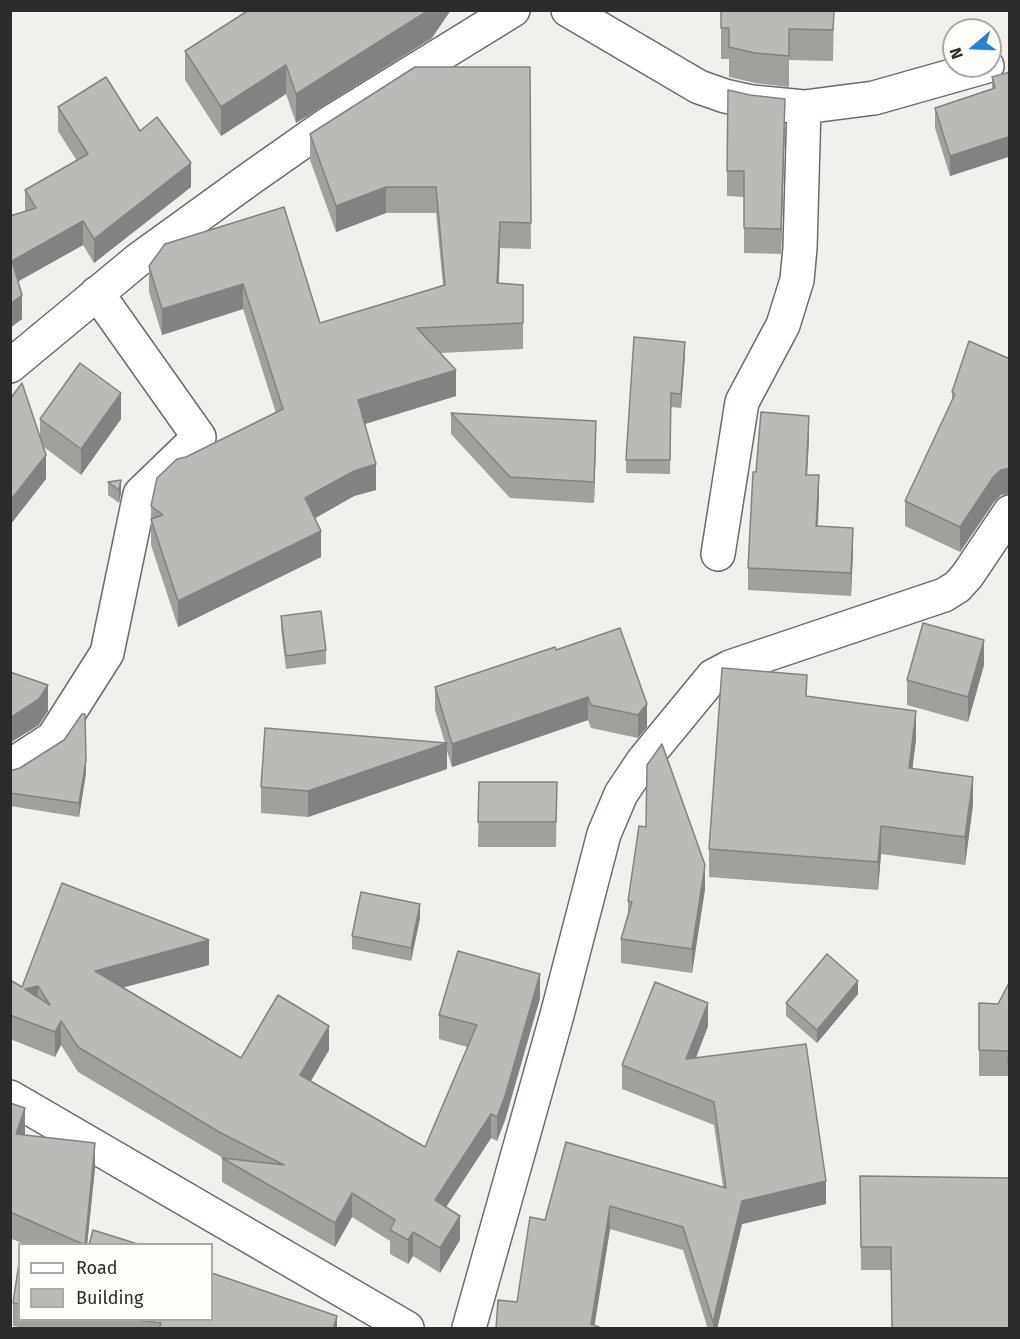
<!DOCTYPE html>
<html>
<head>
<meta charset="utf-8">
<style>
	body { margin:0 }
	#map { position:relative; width:1020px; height:1339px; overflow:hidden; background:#f1f0ed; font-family:"Fira Sans",sans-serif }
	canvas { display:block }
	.frame { position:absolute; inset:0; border:12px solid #2c2b2a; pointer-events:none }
	.legend { position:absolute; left:18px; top:1243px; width:195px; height:78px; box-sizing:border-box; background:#fffdfa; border:2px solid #aba9a7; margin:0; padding:8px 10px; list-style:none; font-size:18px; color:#2c2b2a }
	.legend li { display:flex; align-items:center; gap:12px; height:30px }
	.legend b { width:30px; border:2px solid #aba9a7 }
	.north { position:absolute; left:942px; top:18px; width:60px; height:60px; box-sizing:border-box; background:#fffdfa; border:2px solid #aba9a7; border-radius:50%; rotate:251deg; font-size:16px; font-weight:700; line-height:24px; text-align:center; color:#2c2b2a }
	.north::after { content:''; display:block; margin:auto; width:21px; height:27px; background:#2683d0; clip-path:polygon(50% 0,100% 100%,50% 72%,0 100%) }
</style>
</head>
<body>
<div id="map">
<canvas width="1020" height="1339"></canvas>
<div class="frame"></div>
<ul class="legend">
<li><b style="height:8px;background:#fff"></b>Road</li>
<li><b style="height:16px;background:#bbbab7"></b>Building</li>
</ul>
<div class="north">N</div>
</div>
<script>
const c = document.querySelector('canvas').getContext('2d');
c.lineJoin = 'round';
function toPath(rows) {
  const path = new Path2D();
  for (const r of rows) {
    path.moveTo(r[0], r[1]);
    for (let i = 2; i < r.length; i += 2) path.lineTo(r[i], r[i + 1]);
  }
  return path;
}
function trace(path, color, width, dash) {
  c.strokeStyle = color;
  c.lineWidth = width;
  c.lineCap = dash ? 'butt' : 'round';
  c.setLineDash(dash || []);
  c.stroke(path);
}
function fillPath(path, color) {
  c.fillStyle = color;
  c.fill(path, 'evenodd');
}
const minor = toPath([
	[568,10,699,87,725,96,752,102,804,107,874,98,987,66],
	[10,366,139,259,251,178,328,124,513,10],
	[718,554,742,402,783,325,797,280,800,248,804,107],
	[10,766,53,738,107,653,140,494,199,437,97,293],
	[10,1097,407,1328],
	[469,1328,557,1015,604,834,621,794,643,761,713,676,730,667,944,595,957,587,967,576,1010,512]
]);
trace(minor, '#6c6b68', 36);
trace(minor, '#fff', 33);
fillPath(toPath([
	[721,10,834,10,833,61,789,60,789,87,755,83,729,77,729,59,721,59],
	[432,38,296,123,286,94,221,136,185,80,185,51],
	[530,67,531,249,500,248,499,283,523,285,523,349,440,353,456,396,365,424,376,490,354,496,315,518,321,557,178,627,151,545,151,506,186,457,276,413,243,309,162,335,149,292,149,266,165,244,320,323,443,285,436,213,386,213,336,232,310,160,310,134],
	[1010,72,1010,161,1008,157,950,176,935,128,935,108,992,89,992,77],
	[58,107,140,131,191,187,94,263,83,245,18,281,22,319,10,328,25,211,25,190,77,161,58,131],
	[785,124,781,254,744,253,744,197,727,196,727,171],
	[969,341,1001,495,994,502,960,552,905,526,905,501,952,401,952,392],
	[685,355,681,408,671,407,670,474,626,473,626,460],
	[10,399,40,436,40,419,121,419,81,475,44,447,46,479,10,525],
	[451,413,596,441,594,503,510,498,451,434],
	[809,438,807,475,819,498,818,526,853,551,851,596,748,590,748,568,756,472],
	[121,480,121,493,119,503,108,495,108,482],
	[281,616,326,650,326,664,286,669,281,629],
	[620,628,647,727,638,738,591,728,588,720,452,767,447,751,447,769,308,817,261,813,261,787,445,743,435,710,435,687,556,650],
	[984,665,968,722,907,705,907,680],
	[807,696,916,739,912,769,973,805,965,865,881,854,878,890,709,877,709,849],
	[10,771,86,773,79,817,10,806],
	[479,782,557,782,556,847,478,847],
	[705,889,692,973,621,963,621,939,628,914,628,901],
	[420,918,411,961,352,949,352,936],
	[209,965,123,987,241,1058,329,1050,311,1081,425,1147,467,1047,439,1039,439,1015,540,998,505,1120,497,1141,491,1138,446,1207,460,1240,440,1273,413,1256,408,1264,390,1254,390,1241,352,1217,335,1247,222,1182,222,1158,223,1158,78,1072,61,1045,55,1057,10,1039,10,980,22,987],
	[1010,981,1010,1089,1008,1089,1008,1076,979,1076,979,1003,998,1004],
	[858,994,817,1043,786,1016,786,1003],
	[708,1026,696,1058,826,1204,742,1224,717,1329,708,1329,683,1250,610,1229,594,1325,517,1302,545,1220,566,1142,723,1187,714,1125,622,1089,622,1065],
	[10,1103,25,1133,24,1135,95,1168,87,1245,26,1245,10,1238],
	[860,1176,1010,1178,891,1270,861,1270],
	[20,1256,20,1320,212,1320,337,1329,32,1329,13,1326,13,1303]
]), '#a1a09d');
fillPath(toPath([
	[429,10,451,10,432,38,296,123,296,94],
	[286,65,286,94,221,136,221,107],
	[785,99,785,124,781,254,781,229],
	[1008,137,1008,157,950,176,950,156],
	[191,163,191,187,94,263,94,239],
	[386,187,386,213,336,232,336,206],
	[83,221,83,245,12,285,12,261],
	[500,222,500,248,497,309,497,283],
	[243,284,243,309,162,335,162,309],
	[22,295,22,319,10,328,10,304],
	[685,342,685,355,681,408,681,394],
	[456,370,456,396,358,426,358,400],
	[121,393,121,419,81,475,81,449],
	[809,416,809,438,806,497,806,475],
	[596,421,596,441,594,503,594,482],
	[46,455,46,479,10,525,10,501],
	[376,464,376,490,354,496,305,524,305,498,354,471],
	[1010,468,1010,494,1001,495,994,502,960,552,960,527,994,476,1001,470],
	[819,475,819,498,816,549,816,526],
	[121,480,121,493,119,503,119,490],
	[853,528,853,551,851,596,851,573],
	[321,531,321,557,178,627,178,601],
	[984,640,984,665,968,722,968,697],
	[48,685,48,711,39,725,10,743,10,718],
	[588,697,588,720,452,767,452,744],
	[647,704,647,727,638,738,638,715],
	[916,711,916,739,909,797,909,768],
	[447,743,447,769,308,817,308,791],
	[86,760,86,773,79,817,79,803],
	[973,777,973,805,965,865,965,837],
	[881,826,881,854,878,890,878,862],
	[705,865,705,889,692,973,692,949],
	[420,904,420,918,411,961,411,948],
	[209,940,209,965,95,995,95,971],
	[540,974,540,998,505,1120,497,1141,497,1117],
	[858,981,858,994,817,1043,817,1030],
	[38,986,38,1010,25,989],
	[708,1003,708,1026,686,1083,686,1059],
	[61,1021,61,1045,55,1057,55,1032],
	[329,1026,329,1050,300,1099,300,1075],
	[25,1108,25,1133,16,1159,16,1134],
	[491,1114,491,1138,435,1224,435,1200],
	[95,1143,95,1168,87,1245,85,1245],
	[826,1181,826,1204,742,1224,717,1329,713,1329,713,1322,742,1201],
	[352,1193,352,1217,335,1247,335,1223],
	[610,1206,610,1229,594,1329,591,1324],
	[460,1216,460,1240,440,1273,440,1248],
	[413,1232,413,1256,408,1264,408,1240],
	[337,1316,337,1329,333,1329]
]), '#838280');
const building = toPath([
	[249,10,429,10,296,94,286,65,221,107,185,51,249,10],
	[721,10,834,10,833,30,789,29,789,56,755,53,729,47,729,28,721,28,721,10],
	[415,67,530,67,531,223,500,222,497,283,523,285,523,323,417,328,456,370,358,400,376,464,354,471,305,498,321,531,178,601,151,519,163,515,151,506,157,478,177,459,186,457,283,409,243,284,162,309,149,266,165,244,284,207,320,323,445,285,436,187,386,187,336,206,310,134,415,67],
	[1010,72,1010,140,1008,137,950,156,935,108,995,88,992,77,1010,72],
	[106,77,140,131,157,117,191,163,94,239,83,221,12,261,22,295,10,304,10,216,36,208,25,190,88,154,58,107,106,77],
	[728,90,750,95,785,99,781,229,744,228,744,171,727,171,728,90],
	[634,337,685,342,681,394,671,393,670,460,626,460,634,337],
	[969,341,1010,359,1010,468,1001,470,994,476,960,527,905,501,955,394,952,392,969,341],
	[80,363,121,393,81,449,40,419,80,363],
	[22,383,46,455,10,501,10,399,22,383],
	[761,412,809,416,806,475,819,475,816,526,853,528,851,573,748,568,753,472,756,472,761,412],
	[451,413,596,421,594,482,510,477,451,413],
	[121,480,119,490,108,482,121,480],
	[321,611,326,650,286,656,281,616,321,611],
	[923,623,984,640,968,697,907,680,923,623],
	[620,628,647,704,638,715,591,705,588,697,452,744,435,687,555,647,556,650,620,628],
	[722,668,807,675,806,696,916,711,909,768,973,777,965,837,881,826,878,862,709,849,722,668],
	[10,672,48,685,39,699,10,718,10,672],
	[82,714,85,714,86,760,79,803,10,793,10,771,20,768,64,740,82,714],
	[265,728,447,743,308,791,261,787,265,728],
	[662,744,705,865,692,949,621,939,632,902,628,901,639,826,646,827,647,765,662,744],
	[479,782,557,782,556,822,478,822,479,782],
	[62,883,209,940,95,971,241,1058,278,995,329,1026,300,1075,425,1147,477,1025,439,1015,458,951,540,974,505,1096,497,1117,491,1114,435,1200,460,1216,440,1248,413,1232,408,1240,390,1230,395,1220,352,1193,335,1223,222,1158,284,1165,219,1132,78,1047,61,1021,55,1032,10,1015,10,980,22,987,62,883],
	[38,986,50,1005,25,989,38,986],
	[361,892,420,904,411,948,352,936,361,892],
	[827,954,858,981,817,1030,786,1003,827,954],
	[1010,981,1010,1064,1008,1064,1009,1051,979,1050,979,1003,998,1004,1010,981],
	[655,982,708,1003,686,1059,806,1044,826,1181,742,1201,713,1322,683,1227,610,1206,591,1324,604,1329,496,1329,498,1300,517,1302,530,1217,545,1220,566,1142,726,1188,714,1102,622,1065,655,982],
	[10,1103,25,1108,16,1134,95,1143,85,1245,10,1212,10,1103],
	[860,1176,1010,1178,1010,1328,892,1329,891,1247,861,1247,860,1176],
	[93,1230,141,1245,89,1245,93,1230],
	[20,1256,20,1304,13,1303,20,1256],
	[212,1273,337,1316,333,1329,159,1329,161,1323,137,1320,212,1320,212,1273]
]);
fillPath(building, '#bbbab7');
trace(building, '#838280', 1.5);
</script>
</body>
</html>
